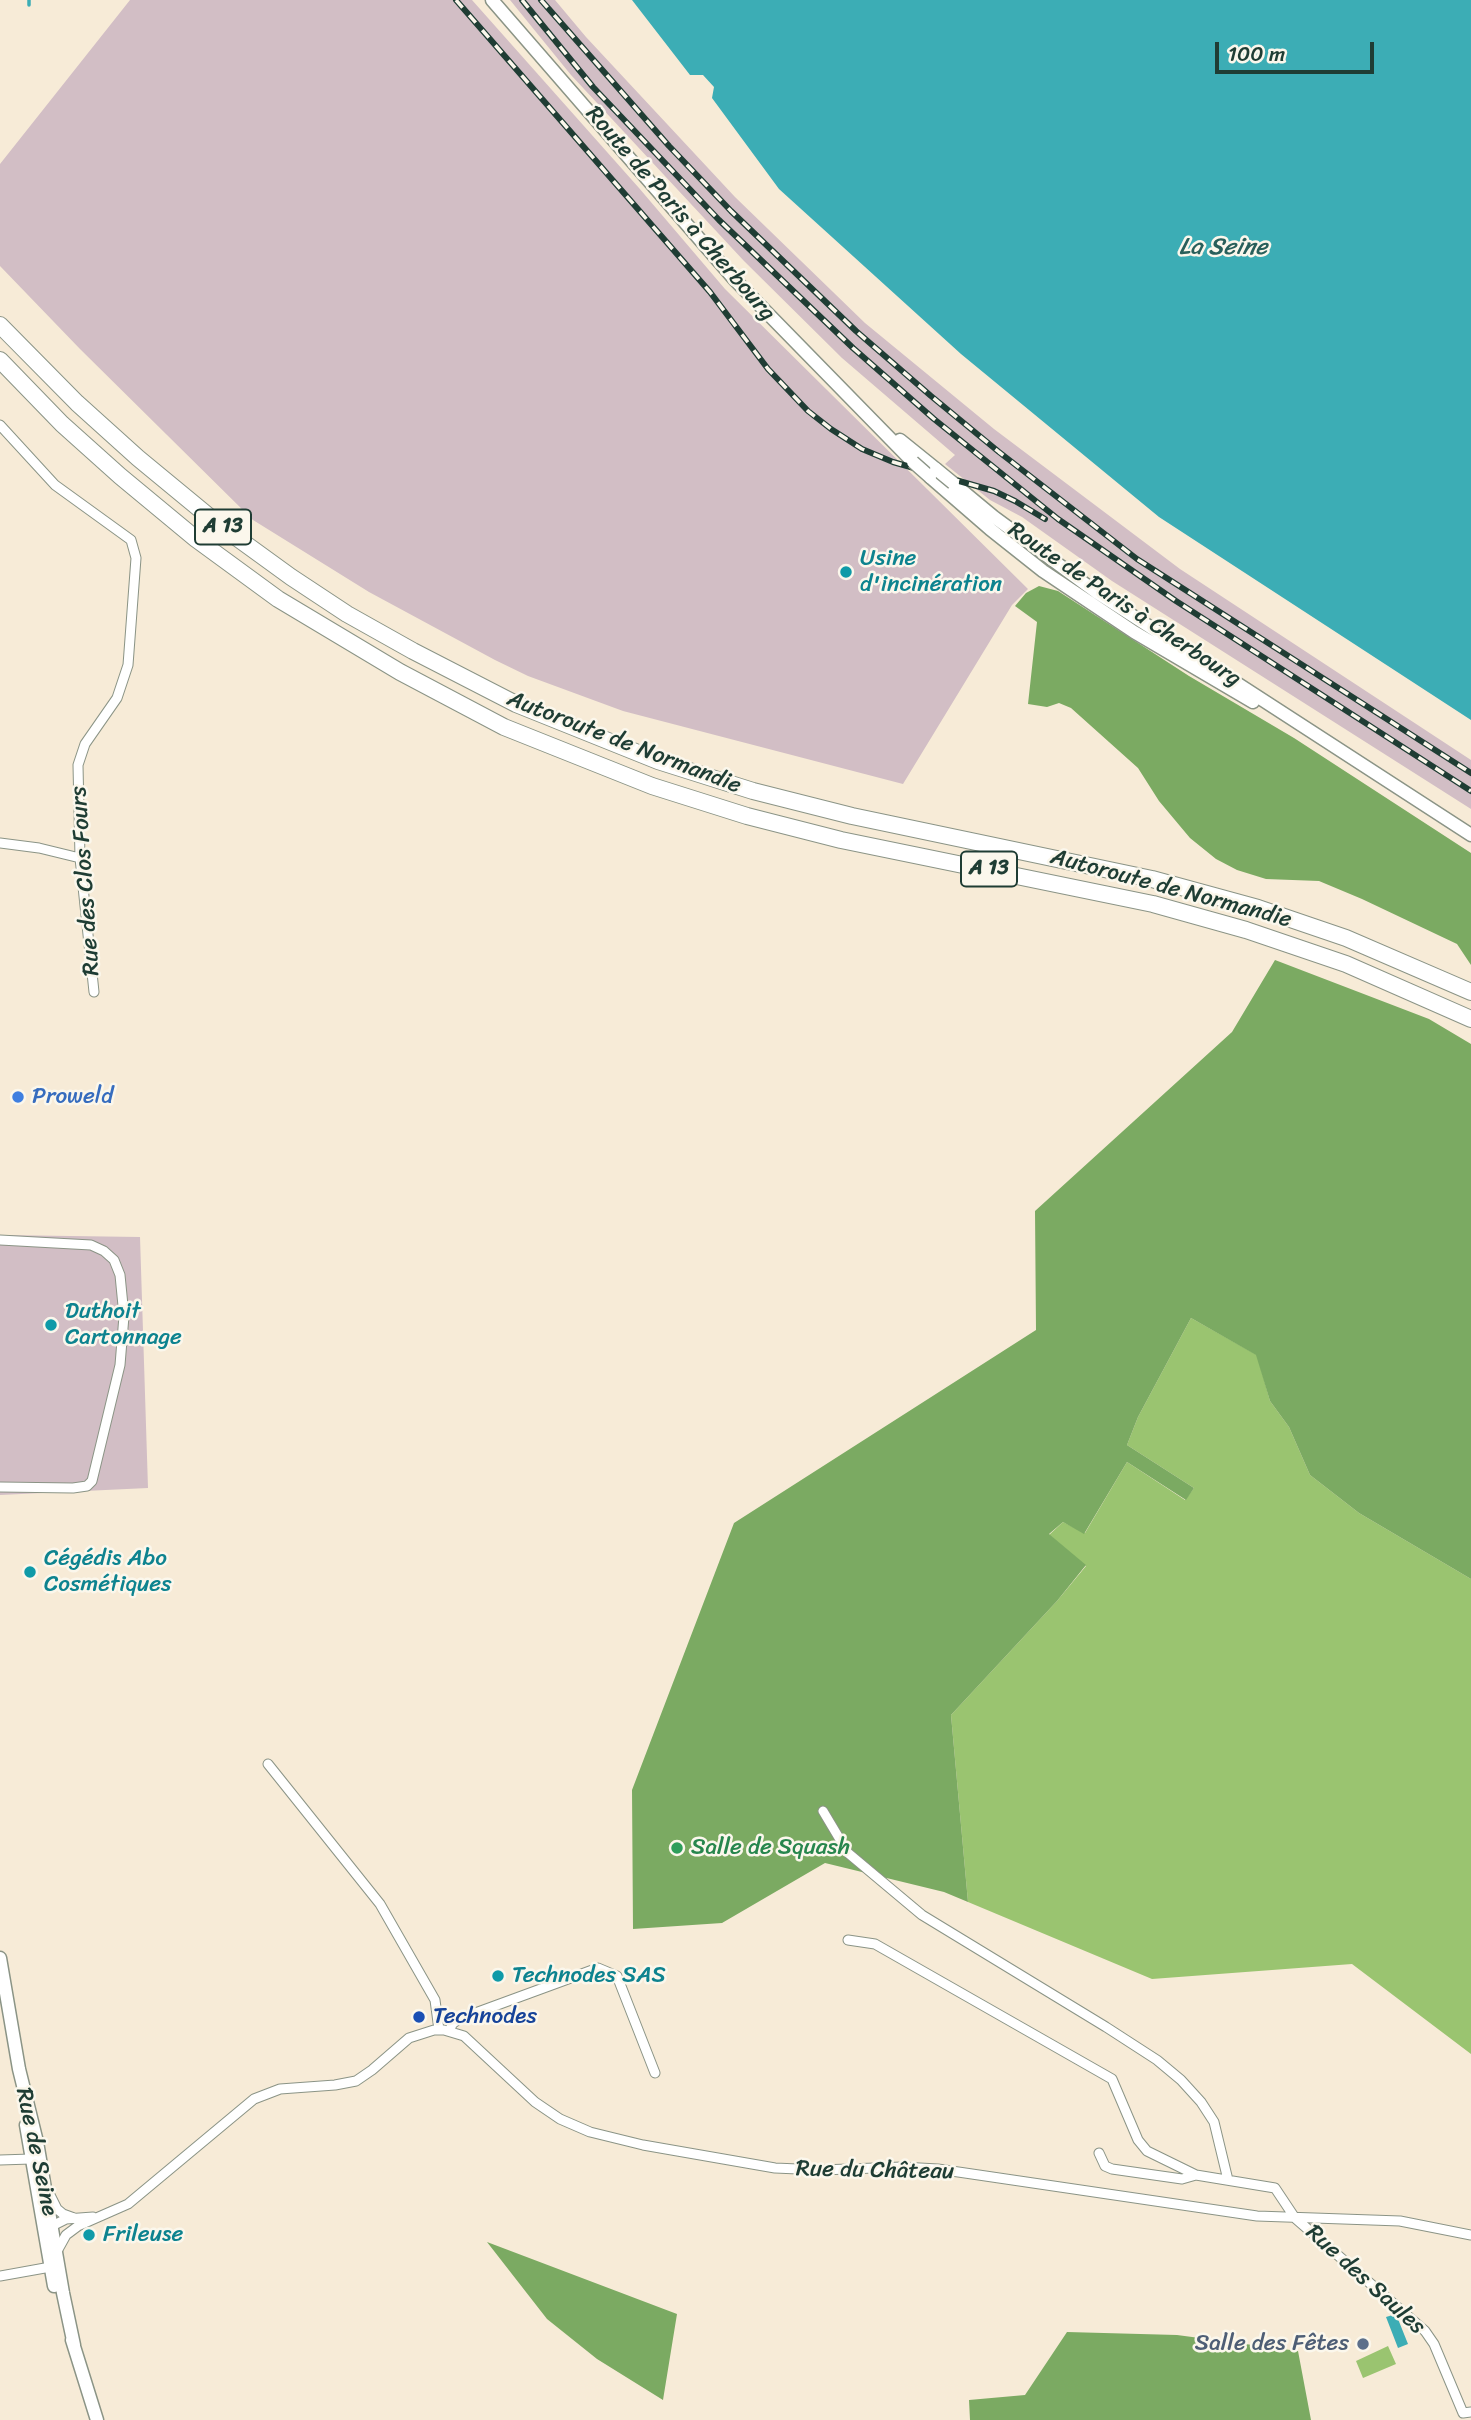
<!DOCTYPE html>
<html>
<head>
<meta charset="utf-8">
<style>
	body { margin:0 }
	#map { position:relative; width:1471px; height:2420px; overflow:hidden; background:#f7ebd7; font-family:Sriracha,sans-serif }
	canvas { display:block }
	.scale { position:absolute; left:1215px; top:42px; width:159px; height:32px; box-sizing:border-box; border:4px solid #1f3d34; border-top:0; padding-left:9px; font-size:21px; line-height:24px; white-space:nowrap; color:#1f3d34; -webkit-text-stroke:5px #fbf7ec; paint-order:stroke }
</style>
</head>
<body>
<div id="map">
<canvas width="1471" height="2420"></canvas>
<div class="scale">100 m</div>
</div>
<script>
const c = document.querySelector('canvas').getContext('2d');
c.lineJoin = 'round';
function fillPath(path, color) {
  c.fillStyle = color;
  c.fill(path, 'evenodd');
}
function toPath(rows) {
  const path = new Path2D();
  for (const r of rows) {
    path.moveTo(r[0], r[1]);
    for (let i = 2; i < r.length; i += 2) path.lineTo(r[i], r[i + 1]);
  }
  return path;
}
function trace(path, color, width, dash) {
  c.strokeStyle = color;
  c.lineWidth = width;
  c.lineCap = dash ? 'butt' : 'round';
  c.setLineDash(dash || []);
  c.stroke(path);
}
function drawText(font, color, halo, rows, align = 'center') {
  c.font = font + ' Sriracha,sans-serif';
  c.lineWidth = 5;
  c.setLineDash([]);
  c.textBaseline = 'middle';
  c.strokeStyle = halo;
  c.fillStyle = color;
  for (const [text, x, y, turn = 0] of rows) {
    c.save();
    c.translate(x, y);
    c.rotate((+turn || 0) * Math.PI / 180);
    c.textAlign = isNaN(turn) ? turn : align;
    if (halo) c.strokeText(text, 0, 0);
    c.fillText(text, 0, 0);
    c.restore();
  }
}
fillPath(toPath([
	[130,0,472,0,639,188,725,289,1028,589,1012,605,903,784,623,711,528,676,495,660,369,592,253,520,80,349,0,266,0,164],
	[510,0,555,0,586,37,735,197,865,323,994,429,1180,569,1471,760,1471,809,1112,581,1022,517,990,500,945,464,955,455,842,358,744,261,571,75],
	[0,1235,140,1237,148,1488,0,1495]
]), '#d2bec5');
fillPath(toPath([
	[1191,1318,1257,1355,1270,1401,1289,1427,1310,1475,1359,1513,1471,1579,1471,2054,1352,1964,1152,1979,968,1902,951,1715,1057,1601,1086,1566,1049,1535,1063,1522,1085,1533,1127,1462,1185,1500,1194,1488,1127,1445,1138,1417],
	[1388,2346,1396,2364,1363,2378,1356,2361]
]), '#9ac470');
fillPath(toPath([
	[1039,586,1058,591,1189,676,1294,738,1471,853,1471,965,1457,944,1362,899,1319,881,1266,879,1237,870,1216,859,1190,838,1159,801,1138,768,1071,708,1059,703,1047,707,1028,704,1037,622,1015,606,1026,593],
	[1275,960,1429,1019,1471,1044,1471,1579,1359,1513,1310,1475,1289,1427,1270,1401,1256,1355,1191,1318,1138,1417,1127,1445,1194,1488,1186,1500,1127,1462,1084,1534,1063,1522,1049,1534,1086,1565,1057,1601,951,1715,968,1902,944,1892,825,1863,722,1923,633,1929,632,1790,734,1523,1036,1330,1035,1211,1232,1032],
	[487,2242,677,2314,663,2400,597,2359,547,2319],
	[1067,2332,1177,2335,1298,2351,1311,2420,970,2420,969,2400,1025,2395]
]), '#7baa62');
fillPath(toPath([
	[632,0,1471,0,1471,720,1159,517,961,354,779,189,712,98,714,87,703,75,690,75],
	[1396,2314,1408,2344,1398,2348,1386,2317]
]), '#3cadb5');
trace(toPath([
	[29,0,29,5]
]), '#3cadb5', 3.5);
const street = toPath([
	[0,425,55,485,131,540,136,558,128,665,117,698,85,744,78,765,80,858,94,992],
	[0,843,39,848,80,858],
	[0,1240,91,1245,104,1251,114,1260,120,1275,124,1316,120,1365,92,1481,87,1486,73,1488,0,1487],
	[268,1764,380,1904,435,2000,439,2030],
	[823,1811,848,1853,922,1915,1106,2027,1157,2060,1181,2080,1201,2102,1214,2122,1228,2180],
	[848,1940,875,1944,1112,2079,1138,2140,1147,2151,1196,2175,1275,2188,1295,2218,1425,2331,1434,2344,1463,2413,1471,2412],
	[450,2031,452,2024,459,2019,598,1968,617,1976,655,2073],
	[1099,2153,1105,2166,1112,2169,1182,2179,1196,2175],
	[0,2160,31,2159],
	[50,2195,57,2209,63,2214,74,2218],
	[50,2227,66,2219,93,2217],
	[56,2253,66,2235,78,2226,128,2204,254,2099,280,2089,335,2085,356,2081,372,2070,409,2038,434,2030,444,2030,464,2036,535,2102,560,2119,590,2132,643,2145,775,2168,821,2170,902,2167,938,2169,1257,2216,1400,2221,1471,2235],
	[0,2276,56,2266]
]);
const secondary = toPath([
	[492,0,735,280,913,462],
	[900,440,936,469],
	[930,477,990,529,1043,571,1134,632,1253,702],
	[953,483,994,517,1096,592,1471,835],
	[0,1958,19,2069,37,2142,63,2293,74,2345],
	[26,2125,54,2286],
	[72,2340,97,2420]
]);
const highway = toPath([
	[0,325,77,403,138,458,218,524,291,577,347,614,413,651,516,704,658,761,753,791,852,816,1152,879,1258,908,1346,938,1471,992],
	[0,360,62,424,120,476,196,539,278,599,400,672,504,727,652,786,747,816,841,840,1153,904,1246,930,1346,964,1471,1019]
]);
trace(street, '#8b9486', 11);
trace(secondary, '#8b9486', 15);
trace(highway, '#8b9486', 18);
trace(street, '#fff', 9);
trace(secondary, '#fff', 12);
trace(highway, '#fff', 16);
const rail = toPath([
	[456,0,710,292,768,369,808,411,831,429,862,449,893,462,994,491,1015,501,1045,519],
	[522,0,593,87,719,220,853,348,934,419,1058,519,1176,601,1471,791],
	[541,0,669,146,731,211,856,331,931,396,999,452,1137,559,1471,773]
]);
trace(rail, '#1f3d34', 6);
trace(rail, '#fbf7ec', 3.5, [10]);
const secondaryBridge = toPath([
	[913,462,930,477],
	[936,469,953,483]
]);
trace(secondaryBridge, '#8b9486', 15, []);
trace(secondaryBridge, '#fff', 12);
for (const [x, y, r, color] of [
	[846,572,7,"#0f9aa8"],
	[18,1097,7,"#3f7fe0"],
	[51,1325,7,"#0f9aa8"],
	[30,1572,7,"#0f9aa8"],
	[677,1848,7,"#2e9e5b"],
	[498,1976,7,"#0f9aa8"],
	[419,2017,7,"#1a4fb4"],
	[89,2235,7,"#0f9aa8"],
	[1363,2344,7,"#5c6f8a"]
]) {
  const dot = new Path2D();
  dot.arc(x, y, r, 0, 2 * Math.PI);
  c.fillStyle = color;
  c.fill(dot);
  trace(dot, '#fbf7ec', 2.5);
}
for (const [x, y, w] of [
	[223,527,56],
	[989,869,56]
]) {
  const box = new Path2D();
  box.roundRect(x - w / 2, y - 17.5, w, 35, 5);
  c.fillStyle = '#fbf7ec';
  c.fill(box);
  trace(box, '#1f3d34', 2);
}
drawText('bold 21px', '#1f3d34', null, [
	["A 13",223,527],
	["A 13",989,869]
]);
drawText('23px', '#1f3d34', '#fbf7ec', [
	["Route de Paris à Cherbourg",680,214,49],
	["Route de Paris à Cherbourg",1124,605,34],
	["Autoroute de Normandie",624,743,21],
	["Rue des Clos Fours",86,881,-94],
	["Autoroute de Normandie",1171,889,15],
	["Rue de Seine",36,2152,78],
	["Rue du Château",875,2171,1],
	["Rue des Saules",1365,2280,42]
]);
drawText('23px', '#0d838f', '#fbf7ec', [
	["Usine",860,559],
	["d'incinération",860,585],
	["Duthoit",65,1312],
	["Cartonnage",65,1338],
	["Cégédis Abo",44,1559],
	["Cosmétiques",44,1585],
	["Technodes SAS",512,1976],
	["Frileuse",103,2235]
], 'left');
drawText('23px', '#366cbe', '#fbf7ec', [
	["Proweld",32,1097]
], 'left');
drawText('23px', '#27864d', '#fbf7ec', [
	["Salle de Squash",691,1848]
], 'left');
drawText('23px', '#164399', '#fbf7ec', [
	["Technodes",433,2017]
], 'left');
drawText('23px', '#4e5e75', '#fbf7ec', [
	["Salle des Fêtes",1349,2344]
], 'right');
drawText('italic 24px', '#285f5b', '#fbf7ec', [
	["La Seine",1223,248]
]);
</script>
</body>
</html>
